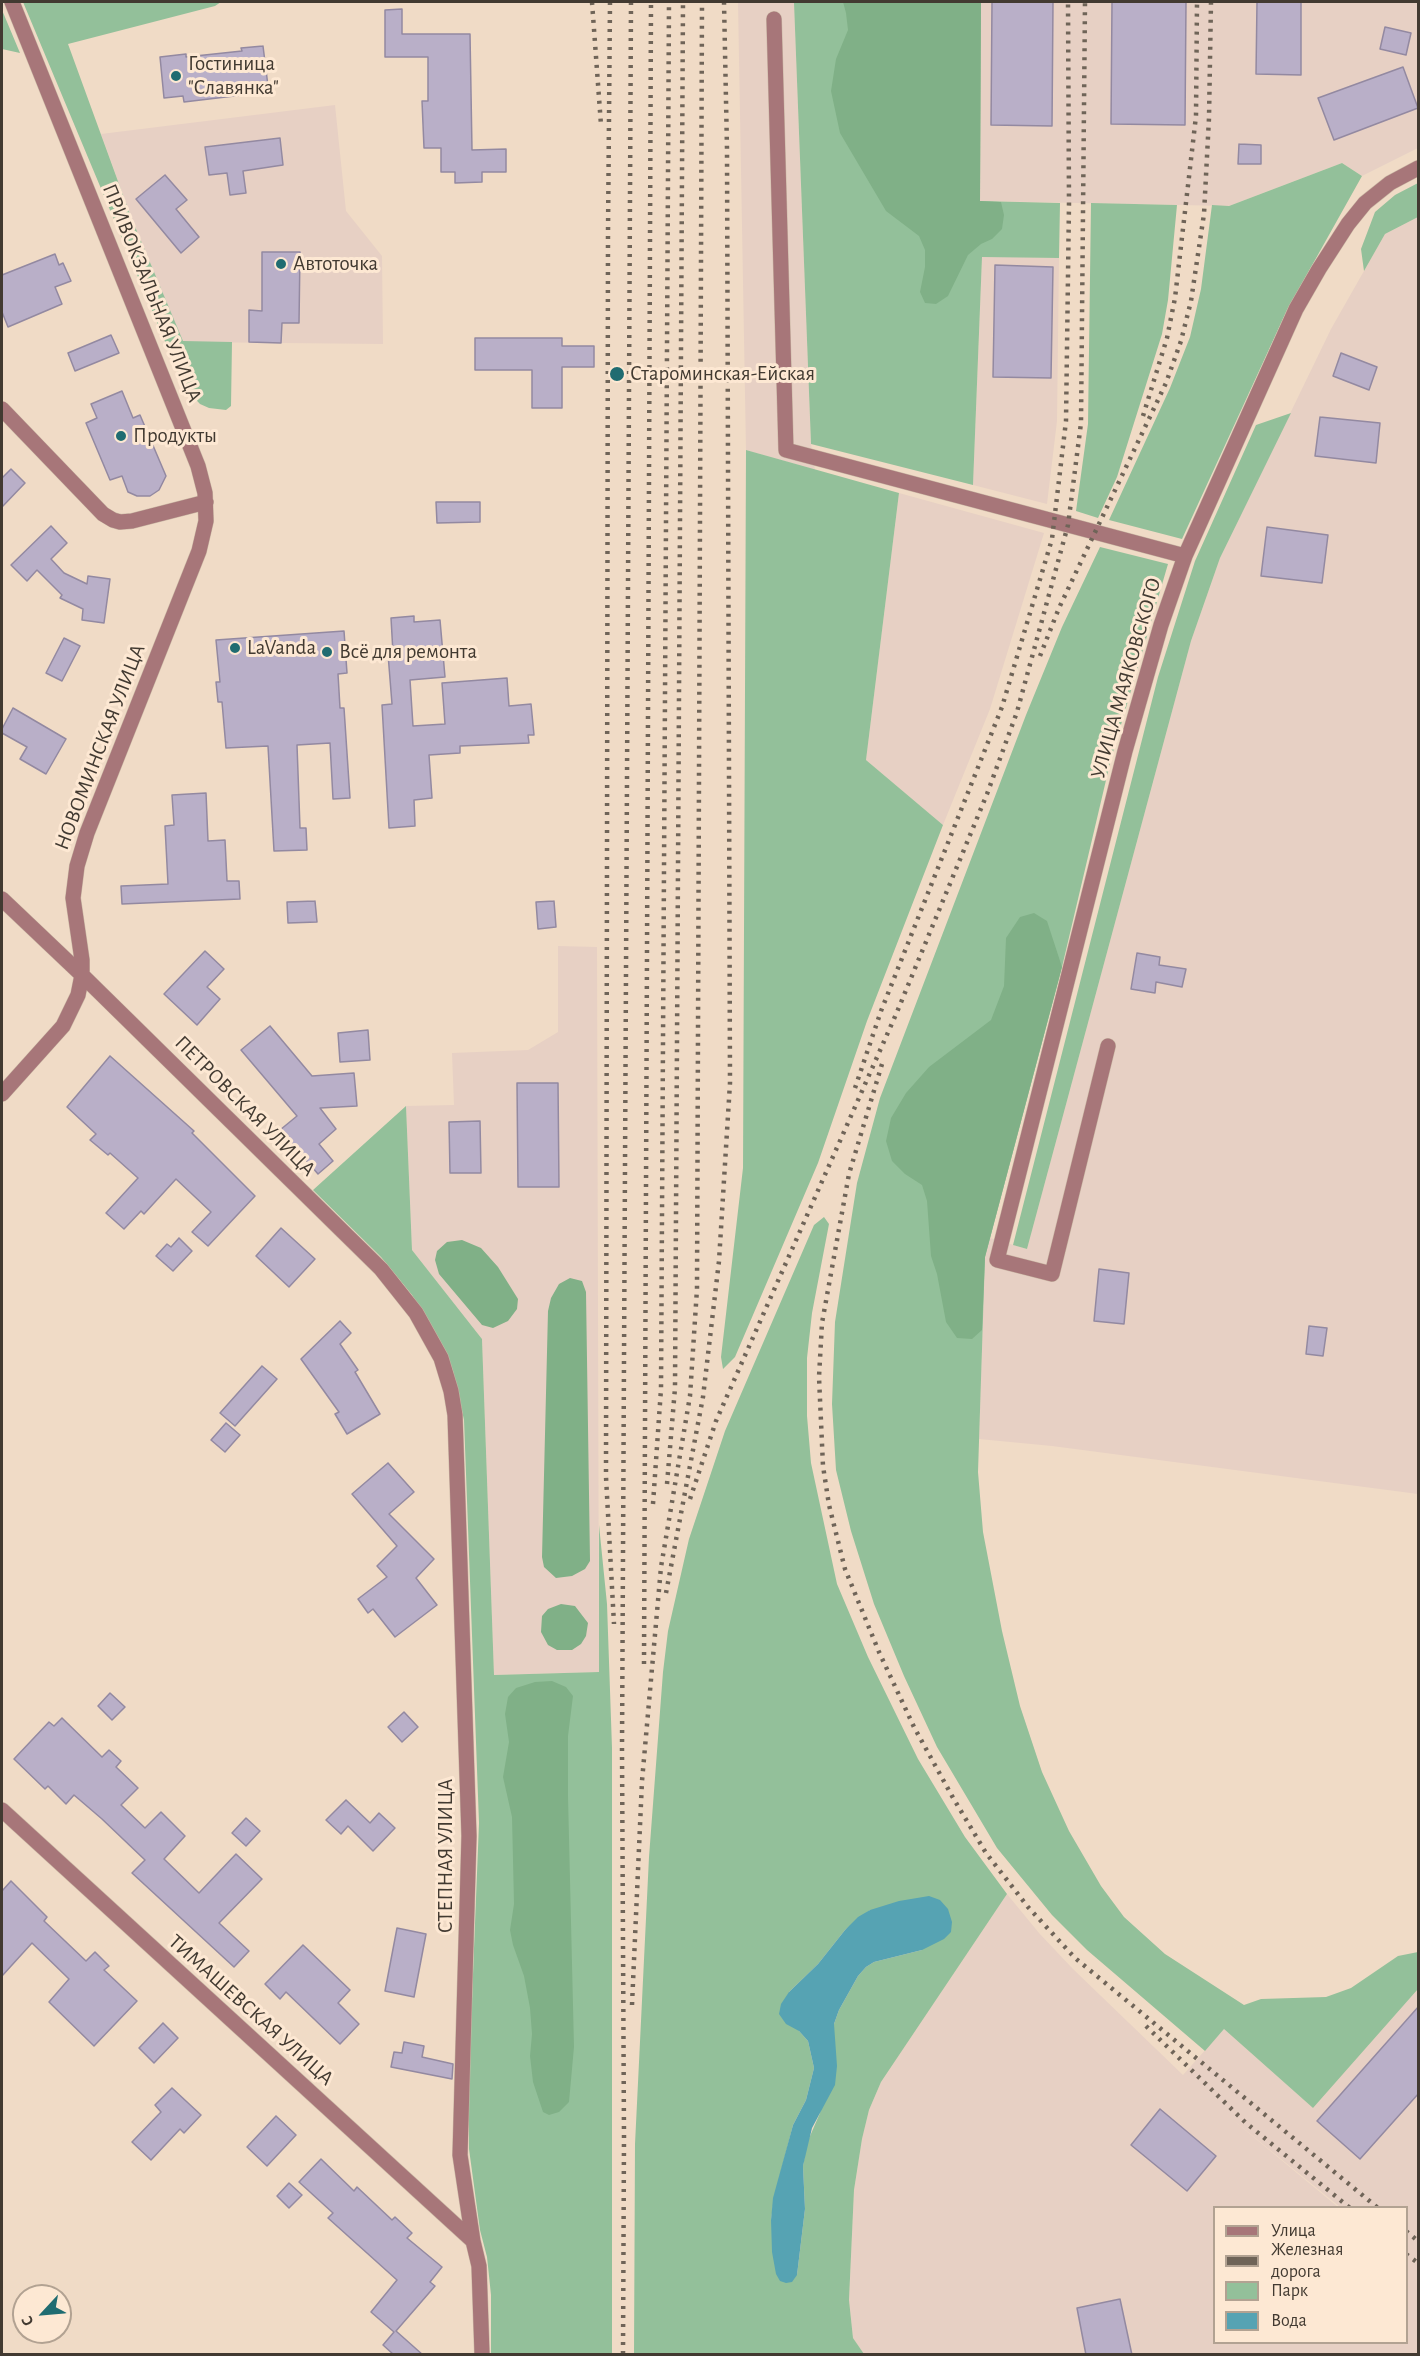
<!DOCTYPE html>
<html>
<head>
<meta charset="utf-8">
<style>
	body { margin:0 }
	#map { position:relative; width:1420px; height:2356px; overflow:hidden; background:#f0dbc6; font-family:"Alegreya Sans",sans-serif }
	canvas { display:block }
	.frame { position:absolute; inset:0; border:3px solid #423a31; pointer-events:none }
	.legend { position:absolute; left:1213px; top:2206px; width:195px; height:138px; box-sizing:border-box; background:#fde8d3; border:2px solid #b2a292; margin:0; padding:8px 10px; list-style:none; font-size:18px; color:#423a31 }
	.legend li { display:flex; align-items:center; gap:12px; height:30px }
	.legend b { width:30px; border:2px solid #b2a292 }
	.north { position:absolute; left:12px; top:2284px; width:60px; height:60px; box-sizing:border-box; background:#fde8d3; border:2px solid #b2a292; border-radius:50%; rotate:244deg; font-size:16px; font-weight:700; line-height:24px; text-align:center; color:#423a31 }
	.north::after { content:''; display:block; margin:auto; width:21px; height:27px; background:#206c71; clip-path:polygon(50% 0,100% 100%,50% 72%,0 100%) }
</style>
</head>
<body>
<div id="map">
<canvas width="1420" height="2356"></canvas>
<div class="frame"></div>
<ul class="legend">
<li><b style="height:8px;background:#a77679"></b>Улица</li>
<li><b style="height:8px;background:#6f6458"></b>Железная дорога</li>
<li><b style="height:16px;background:#93c09a"></b>Парк</li>
<li><b style="height:16px;background:#56a3b3"></b>Вода</li>
</ul>
<div class="north">С</div>
</div>
<script>
const c = document.querySelector('canvas').getContext('2d');
c.lineJoin = 'round';
function fillPath(path, color) {
  c.fillStyle = color;
  c.fill(path, 'evenodd');
}
function toPath(rows) {
  const path = new Path2D();
  for (const r of rows) {
    path.moveTo(r[0], r[1]);
    for (let i = 2; i < r.length; i += 2) path.lineTo(r[i], r[i + 1]);
  }
  return path;
}
function trace(path, color, width, dash) {
  c.strokeStyle = color;
  c.lineWidth = width;
  c.lineCap = dash ? 'butt' : 'round';
  c.setLineDash(dash || []);
  c.stroke(path);
}
function drawText(font, color, halo, rows, align = 'center') {
  c.font = font + ' "Alegreya Sans",sans-serif';
  c.lineWidth = 6;
  c.setLineDash([]);
  c.textBaseline = 'middle';
  c.strokeStyle = halo;
  c.fillStyle = color;
  for (const [text, x, y, turn = 0] of rows) {
    c.save();
    c.translate(x, y);
    c.rotate((+turn || 0) * Math.PI / 180);
    c.textAlign = isNaN(turn) ? turn : align;
    if (halo) c.strokeText(text, 0, 0);
    c.fillText(text, 0, 0);
    c.restore();
  }
}
fillPath(toPath([
	[738,2,794,3,811,444,815,470,746,450],
	[981,2,1418,2,1418,148,1362,176,1342,163,1229,206,980,201],
	[335,105,346,211,382,256,383,344,183,342,131,217,101,134],
	[1418,217,1418,1494,1052,1446,979,1439,985,1257,990,1238,1027,1249,1191,641,1220,558,1331,329,1385,234],
	[982,256,1059,258,1057,421,1047,504,973,485],
	[899,493,1044,533,990,709,943,825,866,760],
	[558,946,597,947,599,1672,494,1675,482,1339,412,1250,406,1106,454,1105,452,1053,528,1050,558,1032],
	[1007,1894,1039,1933,1073,1969,1183,2075,1224,2029,1313,2108,1418,1989,1418,2354,864,2354,853,2338,849,2300,854,2190,862,2139,869,2110,881,2082],
	[1227,2115,1340,2207,1406,2208,1406,2342,1214,2342,1214,2208,1338,2207]
]), '#e7d0c4');
fillPath(toPath([
	[23,2,221,2,215,6,68,44,131,217,183,341,232,342,231,406,226,410,209,408,200,404,184,387],
	[738,2,981,2,980,201,1060,203,1059,258,982,257,973,485,811,444,794,3],
	[2,10,20,53,2,49],
	[1342,163,1362,176,1287,310,1182,539,1109,520,1170,388,1190,337,1201,289,1212,205,1229,206],
	[1418,183,1418,217,1385,234,1364,271,1361,249,1375,212,1395,195],
	[1091,203,1177,205,1168,300,1162,334,1117,477,1098,518,1076,511,1088,424],
	[1291,413,1220,558,1191,641,1027,1249,1013,1245,1158,677,1195,561,1256,425],
	[746,450,899,493,866,760,943,825,867,1021,818,1163,735,1357,723,1369,721,1357,743,1168],
	[1100,547,1168,564,1111,759,1062,967,985,1257,978,1472,983,1532,1002,1631,1020,1706,1042,1772,1069,1831,1101,1886,1124,1917,1165,1954,1244,2005,1261,1999,1326,1997,1351,1988,1398,1956,1418,1952,1418,1989,1313,2108,1224,2029,1205,2051,1087,1950,1052,1915,997,1848,937,1747,904,1676,874,1604,851,1531,836,1470,832,1404,835,1322,857,1183,880,1098,1026,715,1062,627],
	[406,1106,412,1250,482,1339,494,1675,599,1672,599,1525,607,1604,612,1748,612,2354,491,2354,491,2295,487,2257,480,2230,469,2149,469,2074,479,1823,464,1420,453,1371,446,1352,412,1295,381,1257,313,1190],
	[824,1217,829,1224,812,1313,807,1358,807,1416,811,1463,837,1584,868,1657,918,1759,965,1837,1007,1894,881,2082,869,2110,862,2139,854,2190,849,2300,853,2338,864,2354,634,2354,635,2144,649,1857,663,1672,668,1631,689,1539,725,1431,814,1225],
	[870,1910,922,1950,874,1962,866,1967,858,1976,839,2010,834,2024,833,2039,820,2113,807,2143,803,2166,805,2209,797,2275,771,2220,774,2198,793,2125,806,2100,814,2068,808,2041,799,2031,789,1992,818,1964,845,1930]
]), '#93c09a');
fillPath(toPath([
	[843,2,981,2,980,201,1001,202,1004,215,1002,229,992,239,981,244,968,255,948,296,936,304,925,303,920,292,925,267,925,250,919,236,886,211,840,133,831,91,836,59,848,30,846,13],
	[1034,913,1047,921,1062,967,985,1257,982,1330,972,1339,957,1338,946,1322,937,1274,931,1256,927,1201,922,1185,905,1174,892,1161,886,1141,891,1118,906,1093,929,1067,991,1020,1004,986,1006,938,1020,917],
	[462,1240,481,1248,498,1267,518,1299,517,1309,508,1321,493,1328,482,1325,439,1274,435,1260,437,1251,447,1242],
	[570,1278,582,1281,586,1292,590,1561,585,1569,572,1576,556,1578,544,1567,542,1557,548,1311,551,1298,559,1284],
	[561,1604,575,1606,588,1623,586,1636,581,1644,572,1650,557,1650,548,1645,541,1632,542,1616,548,1609],
	[552,1681,566,1687,573,1696,568,1736,568,1796,574,2047,569,2102,559,2112,549,2115,543,2112,533,2082,530,2056,532,2034,530,2008,524,1976,513,1945,510,1930,514,1904,512,1817,503,1777,509,1742,505,1714,508,1697,516,1688,535,1682]
]), '#80b087');
fillPath(toPath([
	[929,1896,940,1900,948,1909,952,1922,951,1932,944,1939,922,1950,874,1962,866,1967,858,1976,839,2010,834,2024,837,2066,835,2085,812,2128,803,2166,805,2209,797,2275,792,2282,786,2283,780,2281,776,2274,772,2252,771,2220,773,2198,793,2125,806,2100,814,2068,808,2041,799,2031,786,2024,779,2014,781,2004,789,1992,818,1964,845,1930,858,1917,870,1910,899,1901]
]), '#56a3b3');
const building = toPath([
	[992,2,1053,2,1052,126,991,125,992,2],
	[1112,2,1186,2,1185,125,1111,124,1112,2],
	[1257,2,1301,2,1301,75,1256,74,1257,2],
	[402,9,402,34,470,34,472,150,506,149,506,172,482,172,482,182,455,183,455,172,441,172,441,148,424,148,422,101,428,101,428,57,385,57,385,10,402,9],
	[1385,27,1411,33,1406,55,1380,49,1385,27],
	[263,46,268,86,251,88,251,94,184,102,183,96,164,98,160,57,186,54,186,57,242,51,241,48,263,46],
	[1403,67,1418,108,1334,140,1318,98,1403,67],
	[280,138,283,165,243,171,246,193,230,195,227,173,209,175,205,147,280,138],
	[1239,144,1261,145,1261,164,1238,164,1239,144],
	[165,175,187,200,176,209,199,237,181,253,136,199,165,175],
	[262,252,300,252,299,323,282,323,281,343,249,342,249,310,262,311,262,252],
	[55,254,59,265,63,263,71,281,55,287,62,304,8,327,2,312,2,275,55,254],
	[995,265,1053,267,1051,378,993,377,995,265],
	[111,335,119,353,75,371,68,353,111,335],
	[475,338,562,338,562,346,594,346,594,367,562,367,562,408,532,408,532,370,475,370,475,338],
	[1341,353,1377,367,1369,390,1333,376,1341,353],
	[122,391,133,418,140,415,166,476,159,490,150,496,137,496,128,492,122,476,110,480,86,423,97,418,91,404,122,391],
	[1320,417,1380,423,1376,463,1315,456,1320,417],
	[11,469,25,483,2,507,2,478,11,469],
	[436,502,480,502,480,522,437,523,436,502],
	[51,526,67,543,51,559,64,573,87,584,88,576,110,579,104,623,82,620,83,609,60,598,62,595,37,570,27,581,11,565,51,526],
	[1267,527,1328,535,1322,583,1261,576,1267,527],
	[414,616,414,622,440,620,445,677,410,680,413,726,445,724,442,683,507,678,509,706,531,704,534,735,528,735,529,743,460,746,460,753,429,755,432,798,414,800,415,826,389,828,382,705,392,704,388,654,393,653,391,618,414,616],
	[344,631,347,673,338,674,340,708,344,708,350,798,333,799,330,743,297,745,300,828,306,828,307,850,274,851,268,746,226,748,222,702,218,702,216,682,220,682,216,640,344,631],
	[64,638,80,646,62,681,46,673,64,638],
	[13,708,66,739,46,774,20,759,27,747,2,733,2,729,13,708],
	[206,793,208,841,225,840,227,881,239,881,240,899,122,904,121,886,168,884,165,826,174,825,172,795,206,793],
	[315,901,317,922,288,923,287,902,315,901],
	[554,901,556,927,538,929,536,902,554,901],
	[205,951,224,969,207,987,220,999,197,1025,164,994,205,951],
	[1137,953,1160,957,1159,965,1186,969,1182,987,1156,982,1155,993,1131,989,1137,953],
	[270,1026,312,1076,354,1073,357,1106,320,1108,336,1129,319,1144,333,1161,318,1174,280,1130,297,1116,241,1050,270,1026],
	[368,1030,370,1060,340,1062,338,1033,368,1030],
	[110,1056,194,1131,192,1133,255,1196,208,1246,192,1232,211,1212,176,1179,144,1214,141,1211,124,1229,106,1213,138,1178,110,1153,108,1155,90,1140,96,1134,67,1107,110,1056],
	[517,1083,558,1083,559,1187,518,1187,517,1083],
	[480,1121,481,1173,450,1173,449,1122,480,1121],
	[281,1228,315,1259,289,1287,256,1256,281,1228],
	[179,1238,192,1251,173,1271,156,1256,167,1244,171,1247,179,1238],
	[1099,1269,1129,1273,1124,1324,1094,1321,1099,1269],
	[340,1321,351,1333,340,1344,358,1370,355,1372,380,1414,347,1434,335,1414,339,1412,301,1359,340,1321],
	[1309,1326,1327,1328,1323,1356,1306,1354,1309,1326],
	[262,1366,277,1379,235,1426,220,1413,262,1366],
	[226,1423,240,1435,225,1452,211,1440,226,1423],
	[388,1463,414,1492,389,1514,434,1559,416,1578,437,1605,395,1637,373,1609,368,1613,358,1599,387,1577,377,1566,397,1546,352,1494,388,1463],
	[110,1693,125,1707,112,1720,98,1706,110,1693],
	[404,1712,418,1727,402,1742,388,1727,404,1712],
	[62,1718,102,1757,109,1750,121,1761,116,1767,138,1788,121,1805,145,1828,161,1812,185,1836,164,1859,199,1893,236,1854,262,1879,219,1923,249,1951,234,1967,132,1873,145,1860,102,1819,74,1795,66,1804,48,1786,45,1789,14,1759,49,1722,54,1726,62,1718],
	[346,1800,370,1823,379,1813,395,1828,373,1851,348,1826,341,1834,326,1820,346,1800],
	[246,1818,260,1831,246,1846,232,1833,246,1818],
	[11,1881,47,1917,44,1921,86,1961,95,1952,109,1966,104,1970,137,2001,94,2046,49,2002,69,1979,32,1943,2,1976,2,1891,11,1881],
	[397,1928,426,1934,414,1997,385,1991,397,1928],
	[303,1945,350,1990,338,2003,359,2024,340,2044,286,1992,280,1999,265,1984,303,1945],
	[1419,2006,1419,2093,1360,2159,1317,2121,1419,2006],
	[163,2023,178,2038,154,2063,139,2048,163,2023],
	[404,2042,424,2046,422,2057,453,2064,452,2079,391,2067,394,2052,402,2053,404,2042],
	[172,2088,201,2115,184,2133,180,2129,151,2160,132,2142,161,2112,155,2105,172,2088],
	[1160,2109,1216,2156,1187,2191,1131,2145,1160,2109],
	[276,2116,296,2135,267,2166,247,2147,276,2116],
	[321,2159,354,2191,357,2187,392,2220,395,2217,412,2233,407,2238,442,2267,430,2282,435,2286,396,2331,423,2355,394,2355,383,2345,394,2332,371,2312,397,2280,328,2218,333,2213,299,2182,321,2159],
	[289,2183,302,2195,289,2208,277,2196,289,2183],
	[1120,2299,1132,2355,1086,2355,1077,2308,1120,2299]
]);
fillPath(building, '#b9afc8');
trace(building, '#9389a1', 1.5);
const minor = toPath([
	[774,19,786,450,1185,556],
	[2,409,103,514,113,520,120,522,132,521,206,502],
	[2,899,82,975,381,1269,416,1313,441,1358,451,1391,455,1415,469,1836,460,2155,473,2241,479,2266,482,2354],
	[1108,1046,1052,1274,997,1260,1125,751,1161,625,1185,556,1296,309,1319,269,1348,224,1365,203,1390,183,1418,168],
	[2,1094,63,1026,78,995,82,975,82,960,73,898,77,866,87,833,199,551,206,521,205,493,198,466,12,2],
	[2,1810,473,2241]
]);
trace(minor, '#cab8a5', 16);
trace(minor, '#a77679', 15);
trace(toPath([
	[592,2,601,125],
	[610,2,608,233,606,1477,614,1624],
	[1143,416,1167,338,1175,298,1196,116,1197,2],
	[1040,656,1059,608,1166,383,1181,341,1191,301,1204,214,1209,118,1211,2],
	[882,1064,849,1174,822,1323,819,1377,823,1466,829,1505,845,1569,879,1652,914,1727,952,1796,986,1853,1028,1907,1075,1958,1378,2208],
	[855,1088,881,1011,1002,707,1052,539,1066,421,1069,203,1068,2],
	[667,1484,675,1388,683,2],
	[690,1499,716,1421,897,1012,987,794,1017,712,1068,525,1081,423,1085,2],
	[653,1504,661,1389,669,2],
	[666,1593,703,1397,719,1261,730,1083,727,149,724,2],
	[644,1664,651,2],
	[632,2005,642,1781,661,1567,690,1396,697,1289,702,2],
	[1146,2026,1246,2123,1350,2208],
	[1406,2231,1418,2241],
	[1406,2254,1418,2263],
	[623,2354,624,2137,622,1749,631,2]
]), '#6f6458', 4.5, [3, 6]);
for (const [x, y, r, color] of [
	[176,76,6,"#206c71"],
	[281,264,6,"#206c71"],
	[617,374,8,"#206c71"],
	[121,436,6,"#206c71"],
	[235,648,6,"#206c71"],
	[327,652,6,"#206c71"]
]) {
  const dot = new Path2D();
  dot.arc(x, y, r, 0, 2 * Math.PI);
  c.fillStyle = color;
  c.fill(dot);
  trace(dot, '#fde8d3', 2);
}
drawText('21px', '#423a31', '#fde8d3', [
	["Гостиница",188,64],
	["\"Славянка\"",188,88],
	["Автоточка",293,264],
	["Староминская-Ейская",630,374],
	["Продукты",133,436],
	["LaVanda",247,648],
	["Всё для ремонта",339,652]
], 'left');
drawText('21px', '#423a31', '#fde8d3', [
	["ПРИВОКЗАЛЬНАЯ УЛИЦА",152,293,68],
	["УЛИЦА МАЯКОВСКОГО",1126,678,-74],
	["НОВОМИНСКАЯ УЛИЦА",100,747,-69],
	["ПЕТРОВСКАЯ УЛИЦА",245,1106,45],
	["СТЕПНАЯ УЛИЦА",446,1856,-90],
	["ТИМАШЕВСКАЯ УЛИЦА",251,2010,42]
]);
</script>
</body>
</html>
